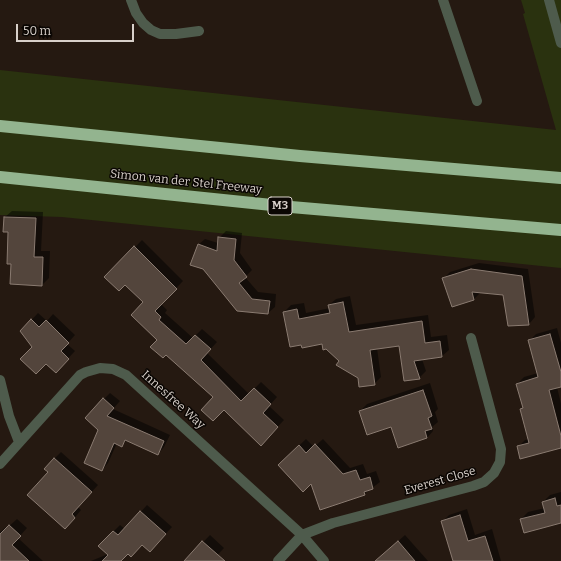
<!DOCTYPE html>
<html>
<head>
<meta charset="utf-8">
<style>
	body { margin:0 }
	#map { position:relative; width:561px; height:561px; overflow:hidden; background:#251911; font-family:Bitter,serif }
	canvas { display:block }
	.scale { position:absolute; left:16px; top:24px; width:118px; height:18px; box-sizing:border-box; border:2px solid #d8d0ca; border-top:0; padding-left:5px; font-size:12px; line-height:14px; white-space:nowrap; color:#d8d0ca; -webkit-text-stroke:3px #0a0603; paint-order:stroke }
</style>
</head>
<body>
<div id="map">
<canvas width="561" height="561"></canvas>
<div class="scale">50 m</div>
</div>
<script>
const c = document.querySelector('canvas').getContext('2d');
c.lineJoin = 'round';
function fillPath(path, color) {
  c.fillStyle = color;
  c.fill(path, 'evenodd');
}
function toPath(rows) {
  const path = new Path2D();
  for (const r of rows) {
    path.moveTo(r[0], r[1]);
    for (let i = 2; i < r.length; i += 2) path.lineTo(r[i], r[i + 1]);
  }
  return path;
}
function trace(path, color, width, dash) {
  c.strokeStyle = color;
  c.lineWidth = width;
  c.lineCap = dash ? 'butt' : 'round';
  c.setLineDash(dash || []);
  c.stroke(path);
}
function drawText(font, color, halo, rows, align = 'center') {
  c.font = font + ' Bitter,serif';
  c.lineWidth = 3;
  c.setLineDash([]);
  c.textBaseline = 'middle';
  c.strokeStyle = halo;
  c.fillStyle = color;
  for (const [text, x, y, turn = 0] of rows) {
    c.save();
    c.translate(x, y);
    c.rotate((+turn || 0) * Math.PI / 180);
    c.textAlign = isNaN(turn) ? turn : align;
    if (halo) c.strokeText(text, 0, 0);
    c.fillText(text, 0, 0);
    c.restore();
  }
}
fillPath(toPath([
	[521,0,561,0,561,268,62,217,0,215,0,70,556,130,523,14,525,13]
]), '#2a320f');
fillPath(toPath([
	[12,211,43,212,41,251,50,251,49,278,42,285,12,263,9,231,5,217],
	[226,231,242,233,240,253,252,270,245,277,258,292,276,294,275,307,268,313,238,310,198,245,205,239,218,243,219,238],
	[142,240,183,281,161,304,167,310,165,313,193,338,202,329,217,342,207,353,249,394,261,382,277,397,269,406,284,420,268,437,215,397,145,302,126,283,106,277],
	[479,263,528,269,535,317,529,324,504,294,481,292,474,299,443,279,450,272],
	[350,296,356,325,428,315,431,337,447,335,449,350,442,356,422,359,426,371,419,378,400,345,377,348,381,377,374,384,340,360,323,343,284,312,291,305,304,303,306,313,330,308,329,305,336,299],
	[38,313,47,321,53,314,75,335,67,344,75,351,62,365,34,347,21,331],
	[557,328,561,343,561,386,557,387,561,404,561,447,518,447,525,440,529,439,522,409,524,407,517,384,524,377,538,373,529,341,536,334],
	[430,383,438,409,435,412,438,422,432,427,433,431,427,438,391,426,360,411,367,404],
	[110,393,120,401,113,409,170,435,164,447,158,454,127,440,121,446,117,443,108,463,102,470,99,430,104,399],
	[306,439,314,447,323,439,350,468,363,464,367,474,376,471,380,482,364,494,312,482,279,465],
	[61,452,98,485,78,507,81,510,72,521,54,459],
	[561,492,561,522,521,519,528,512,545,508,543,502,550,495],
	[147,505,172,527,156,544,142,544,128,553,120,561,91,561,108,554,99,546,120,525,125,529],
	[467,509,475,535,492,529,501,561,454,561,442,522,449,515],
	[17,519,27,528,18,538,43,561,0,561,0,532,6,527,7,528],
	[210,535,224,548,212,561,185,561],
	[405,535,428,561,381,561,386,552]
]), '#0007');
const building = toPath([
	[4,217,36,218,34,257,43,257,42,286,10,284,11,264,7,264,8,232,3,232,4,217],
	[218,237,236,239,234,260,247,277,239,283,252,299,270,301,268,314,237,311,203,269,190,265,198,244,217,251,218,237],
	[134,246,177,289,155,311,161,317,159,320,186,344,195,335,211,349,201,360,241,401,254,388,271,404,263,413,278,427,261,446,224,410,213,421,201,410,213,397,166,355,163,358,150,347,157,340,131,315,143,302,125,285,119,291,104,277,134,246],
	[471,269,522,276,529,325,508,326,503,295,472,292,474,300,452,307,442,278,471,269],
	[343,302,349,332,422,321,425,343,440,341,442,357,414,361,420,379,404,381,399,346,370,350,375,385,359,387,358,378,336,365,339,361,326,349,323,350,322,344,302,348,301,345,290,347,283,312,297,309,299,319,330,313,328,305,343,302],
	[31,319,39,327,46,320,69,343,61,351,69,359,56,373,46,364,36,374,20,359,32,347,20,331,31,319],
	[550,334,561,372,561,387,549,390,561,436,561,448,520,459,517,446,529,443,520,409,523,408,516,384,538,377,528,340,550,334],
	[423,390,432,416,428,418,432,429,425,431,427,438,398,448,391,427,367,435,359,411,423,390],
	[103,398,114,408,107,416,164,441,158,455,125,440,122,447,114,443,102,471,84,463,98,430,85,418,103,398],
	[315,444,343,474,356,470,360,480,370,477,373,489,364,492,365,495,320,510,311,484,303,492,278,465,299,445,306,453,315,444],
	[54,458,92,492,72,514,75,518,65,529,27,495,48,472,44,469,54,458],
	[555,498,557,506,561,505,561,523,524,533,520,519,545,513,542,502,555,498],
	[140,511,166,534,150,552,142,545,131,557,128,554,121,561,102,561,108,555,98,546,113,531,118,535,140,511],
	[460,515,468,541,485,536,493,561,453,561,441,521,460,515],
	[9,525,21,536,12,545,29,561,0,561,0,534,9,525],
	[202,541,225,561,184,561,202,541],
	[398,541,415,561,375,561,398,541]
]);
fillPath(building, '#53453c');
trace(building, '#8a7b71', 1);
trace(toPath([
	[131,0,136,13,143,23,151,30,160,34,176,34,199,31],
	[443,0,477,101],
	[549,0,561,43],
	[0,380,9,416,19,442],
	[0,464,80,375,86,372,100,368,113,369,126,375,302,535,324,561],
	[278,561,302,535,333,523,473,486,484,482,494,473,500,462,501,449,471,338]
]), '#4e5b4c', 10);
trace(toPath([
	[0,126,300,156,561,178],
	[0,177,291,207,561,230]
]), '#93b48f', 12);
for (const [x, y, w] of [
	[280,206,24]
]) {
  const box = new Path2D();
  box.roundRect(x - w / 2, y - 9, w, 18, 3);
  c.fillStyle = '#0a0603';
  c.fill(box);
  trace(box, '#d8d0ca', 1);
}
drawText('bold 11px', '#d8d0ca', null, [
	["M3",280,206]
]);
drawText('12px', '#d8d0ca', '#0a0603', [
	["Simon van der Stel Freeway",186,182,6],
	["Innesfree Way",173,400,42],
	["Everest Close",440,481,-16]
]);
</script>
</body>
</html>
